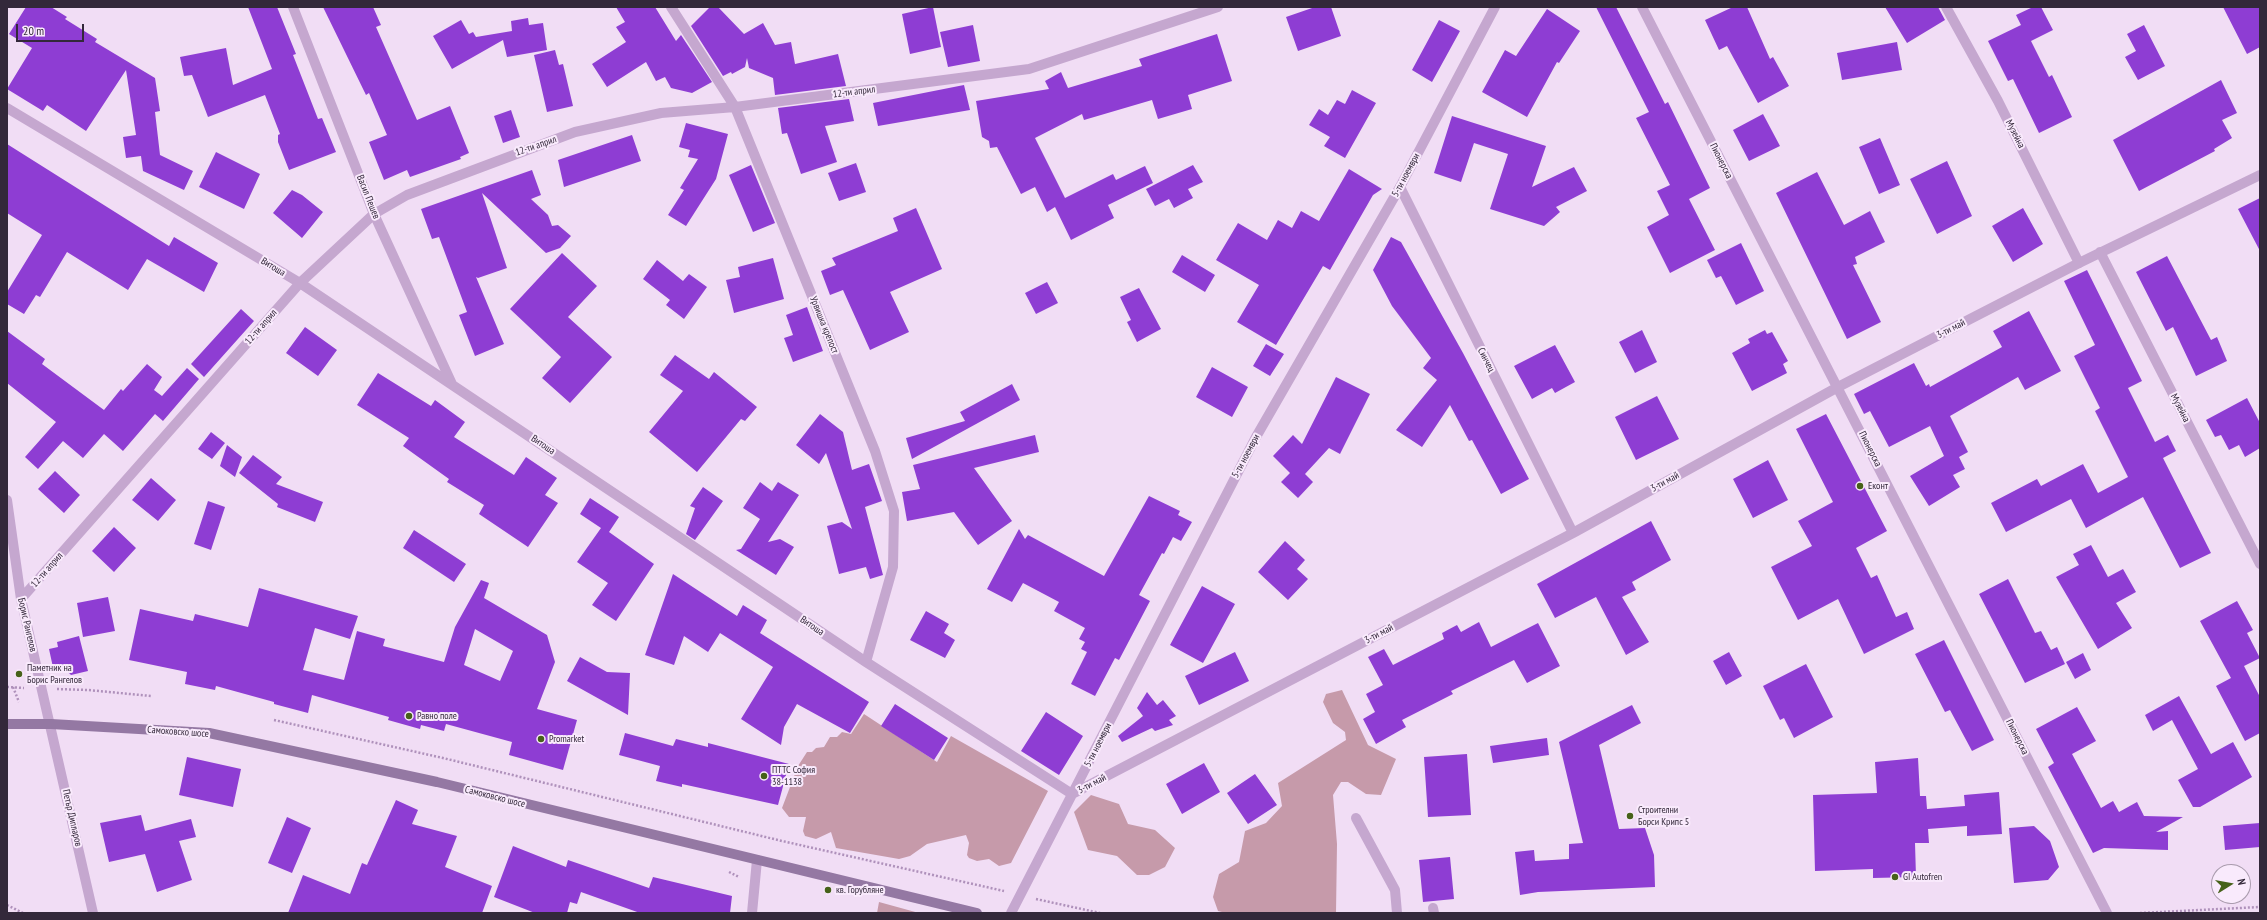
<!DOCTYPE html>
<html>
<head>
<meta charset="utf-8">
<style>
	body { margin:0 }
	#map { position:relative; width:2267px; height:920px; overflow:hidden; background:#f1ddf5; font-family:"PT Sans Narrow",sans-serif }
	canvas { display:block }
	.frame { position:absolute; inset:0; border:8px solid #33283a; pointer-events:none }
	.north { position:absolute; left:2211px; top:864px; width:40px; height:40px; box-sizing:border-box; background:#f9eafc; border:1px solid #aa9cae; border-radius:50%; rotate:79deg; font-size:11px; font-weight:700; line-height:16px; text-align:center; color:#33283a }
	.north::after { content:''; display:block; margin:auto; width:14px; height:18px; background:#466119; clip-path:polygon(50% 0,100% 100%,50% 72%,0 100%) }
	.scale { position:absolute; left:16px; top:24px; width:68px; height:18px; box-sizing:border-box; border:2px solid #33283a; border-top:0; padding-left:5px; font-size:12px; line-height:14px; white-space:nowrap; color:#33283a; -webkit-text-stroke:3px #f9eafc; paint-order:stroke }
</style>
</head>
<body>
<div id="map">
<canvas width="2267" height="920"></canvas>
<div class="frame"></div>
<div class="north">N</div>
<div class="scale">20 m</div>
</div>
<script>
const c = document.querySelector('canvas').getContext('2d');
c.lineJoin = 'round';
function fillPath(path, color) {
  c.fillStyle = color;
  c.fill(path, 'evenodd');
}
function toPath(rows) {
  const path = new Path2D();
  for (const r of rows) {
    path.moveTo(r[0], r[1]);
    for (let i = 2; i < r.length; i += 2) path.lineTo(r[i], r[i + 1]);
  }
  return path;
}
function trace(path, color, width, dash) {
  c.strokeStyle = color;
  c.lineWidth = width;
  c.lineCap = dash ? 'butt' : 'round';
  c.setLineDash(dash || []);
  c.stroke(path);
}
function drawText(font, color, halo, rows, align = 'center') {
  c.font = font + ' "PT Sans Narrow",sans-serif';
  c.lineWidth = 4;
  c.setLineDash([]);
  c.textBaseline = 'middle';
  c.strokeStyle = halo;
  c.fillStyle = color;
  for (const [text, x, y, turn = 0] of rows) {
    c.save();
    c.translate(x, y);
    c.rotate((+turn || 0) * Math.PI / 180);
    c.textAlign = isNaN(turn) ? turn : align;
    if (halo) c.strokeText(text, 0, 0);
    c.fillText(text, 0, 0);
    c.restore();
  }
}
fillPath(toPath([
	[1342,690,1368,745,1396,759,1381,795,1366,794,1348,782,1341,782,1333,795,1337,844,1336,913,1226,913,1218,911,1213,897,1219,874,1239,862,1245,831,1266,823,1282,806,1278,783,1346,740,1345,732,1333,723,1323,702,1326,694],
	[864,714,937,762,951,736,1048,791,1011,863,999,866,989,859,977,861,969,858,967,855,969,843,966,835,927,844,910,856,899,859,836,848,831,832,816,839,805,836,803,831,806,817,789,817,782,808,798,766,807,752,812,752,816,748,824,747,830,737,837,737,842,732,851,734],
	[1091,795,1119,804,1128,824,1155,830,1175,848,1165,867,1149,875,1137,875,1117,856,1088,850,1074,812],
	[879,902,919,913,877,913]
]), '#c69aaa');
fillPath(toPath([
	[26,7,51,7,67,17,65,19,97,39,95,42,155,78,160,111,155,112,160,155,193,171,184,190,143,171,141,156,126,158,123,137,136,135,126,70,86,131,47,105,43,111,7,89,32,48,9,34],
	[248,7,277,7,296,54,293,55,318,119,322,118,336,152,289,170,278,142,278,135,280,134,265,95,208,117,192,75,184,76,180,57,226,48,233,85,272,69],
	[323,7,373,7,381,25,376,27,417,120,450,106,469,153,460,157,461,159,410,177,407,170,384,180,369,142,387,135,369,93,366,95],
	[616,7,655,7,676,41,681,35,712,82,692,93,671,88,665,77,656,81,646,62,607,87,592,64,626,42,616,27,625,22],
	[710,7,718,7,744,34,763,23,775,45,791,42,795,64,838,54,846,86,775,95,773,78,749,68,747,58,745,67,732,74,731,72,723,76,691,26],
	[933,7,941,47,910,54,902,14],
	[1315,7,1331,7,1341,36,1298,51,1286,17],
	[1596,7,1616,7,1665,104,1668,102,1710,188,1689,199,1715,250,1670,273,1647,227,1669,215,1657,191,1670,185,1636,118,1649,112],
	[1733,7,1747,7,1770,59,1773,57,1789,86,1758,103,1727,46,1719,50,1705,20],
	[1885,7,1938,7,1945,20,1907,43],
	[2033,7,2041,7,2053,30,2031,41,2049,77,2052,75,2072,117,2039,133,2013,79,2008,81,1988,41,2021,25,2016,15],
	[2223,7,2260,7,2260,47,2247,54],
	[1547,9,1580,31,1559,63,1557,62,1527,117,1482,92,1505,50,1516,56],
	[528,18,529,25,543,23,547,50,507,57,503,40,452,69,433,36,461,20,469,34,473,32,476,37,512,31,511,21],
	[1439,20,1460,31,1432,82,1412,70],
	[973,25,980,61,948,67,940,32],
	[2144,25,2165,66,2138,80,2125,57,2136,51,2127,34],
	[1217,34,1232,81,1188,95,1192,109,1158,119,1152,100,1084,120,1082,114,1035,138,1065,198,1113,174,1116,180,1145,166,1153,183,1108,205,1114,218,1071,240,1055,207,1047,212,1035,187,1021,194,997,147,990,148,989,141,982,137,976,101,1049,89,1045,81,1061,72,1068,88,1142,66,1139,59],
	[1897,42,1902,70,1842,80,1837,53],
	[555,50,559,65,563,64,573,106,547,112,534,55],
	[2221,80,2237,113,2222,120,2232,138,2214,149,2215,151,2139,191,2113,140],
	[964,85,970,110,878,126,873,103],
	[1352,90,1376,103,1345,158,1324,146,1330,137,1309,125,1319,109,1328,115,1337,100,1345,104],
	[849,99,854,121,825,126,837,162,801,174,787,133,782,134,778,108],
	[511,110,520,137,503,143,494,116],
	[1763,114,1780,146,1749,161,1733,130],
	[1452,116,1546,146,1532,187,1574,167,1587,191,1556,207,1560,212,1544,226,1490,209,1508,154,1474,143,1461,182,1434,173],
	[686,123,728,134,716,179,686,226,668,215,684,190,680,188,698,159,688,157,690,150,679,147],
	[632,135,641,161,564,187,558,160],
	[1880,138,1900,185,1879,194,1859,147],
	[7,144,169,246,174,237,218,263,204,292,147,259,128,290,67,252,40,297,36,295,24,314,7,304,7,292,42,235,7,213],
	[216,152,260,174,244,209,199,187],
	[1947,161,1972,216,1937,234,1910,179],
	[856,163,866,192,839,201,828,173],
	[751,165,775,223,753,232,729,175],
	[1193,165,1203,182,1188,189,1193,198,1174,208,1169,199,1155,206,1146,189],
	[1349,169,1382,189,1373,195,1330,270,1323,266,1276,345,1237,322,1259,285,1216,260,1238,223,1267,240,1278,220,1292,228,1301,211,1319,221],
	[532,170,541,195,531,199,548,215,552,226,558,225,571,236,560,248,546,253,482,193,507,268,478,278,476,277,504,344,475,356,459,315,467,312,439,237,432,239,421,209],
	[1817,172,1844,225,1870,211,1885,242,1855,257,1857,264,1853,265,1881,322,1847,339,1776,193],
	[292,190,302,195,323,212,302,238,273,213],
	[2260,198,2260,251,2238,209],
	[916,208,942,269,890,292,909,332,870,350,843,290,830,295,821,271,836,265,832,258,898,231,893,218],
	[2023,208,2043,244,2013,262,1992,226],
	[1391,237,1401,242,1463,353,1529,479,1501,494,1472,440,1469,441,1450,405,1422,447,1396,430,1437,380,1423,368,1431,358,1392,306,1373,270],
	[1741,243,1764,291,1736,305,1721,276,1716,278,1707,260],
	[562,253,597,286,568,317,612,357,570,403,542,378,561,357,510,309],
	[1182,255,1215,275,1205,292,1172,272],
	[2167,256,2211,340,2217,337,2227,361,2196,376,2173,327,2166,331,2136,272],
	[773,258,784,299,734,313,726,280,740,277,738,267],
	[657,260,683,281,689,274,707,287,684,319,666,305,670,300,643,279],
	[2087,270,2142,381,2128,388,2155,442,2168,435,2176,451,2163,458,2211,553,2180,568,2143,497,2086,528,2071,499,2006,532,1991,503,2037,479,2041,486,2083,464,2098,493,2128,477,2095,411,2100,408,2074,356,2095,345,2064,281],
	[1047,282,1058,303,1036,314,1025,293],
	[1139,288,1161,329,1137,342,1127,322,1131,320,1120,297],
	[807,307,823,351,793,362,784,338,793,335,786,315],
	[241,309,254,321,204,377,191,364],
	[2029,311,2061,371,2025,390,2018,377,1950,416,1968,452,1959,457,1965,469,1953,475,1960,487,1929,506,1910,476,1944,456,1930,426,1889,447,1870,411,1864,414,1854,394,1914,363,1926,386,1929,384,1930,387,2002,347,1993,331],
	[305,327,337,350,318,376,286,353],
	[1642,330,1657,362,1635,373,1619,342],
	[1765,330,1767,334,1772,332,1788,361,1783,364,1787,373,1752,391,1732,353,1750,343,1748,339],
	[7,331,45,359,42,364,104,410,121,389,123,391,147,364,162,377,154,390,162,396,187,368,199,379,163,421,155,414,123,451,104,434,83,458,63,441,38,469,25,457,56,422,7,383],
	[1266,344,1284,354,1270,376,1253,366],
	[1555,345,1575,382,1555,393,1552,388,1532,399,1514,366],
	[675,355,709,379,714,372,757,407,745,421,741,419,697,472,649,432,683,391,660,375],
	[1212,367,1248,387,1232,417,1196,397],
	[378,373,431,406,435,400,465,422,454,437,514,475,526,457,557,478,545,495,558,503,528,547,479,514,484,505,447,482,449,479,403,446,409,438,357,405],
	[1336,377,1370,394,1340,454,1329,448,1305,474,1313,482,1298,498,1281,482,1290,473,1273,456,1293,435,1302,444],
	[1012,384,1020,400,912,459,906,438,965,421,960,412],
	[1657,396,1679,439,1636,460,1615,417],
	[2247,398,2260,423,2260,448,2245,457,2239,445,2229,450,2221,435,2215,437,2206,420],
	[820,414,843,432,852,470,869,464,882,501,865,507,883,575,870,579,866,567,839,574,827,526,842,522,852,529,826,453,819,464,796,445],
	[1826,414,1887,531,1856,548,1871,578,1877,575,1896,617,1907,612,1914,629,1864,654,1838,599,1798,620,1771,567,1812,546,1798,521,1833,502,1796,429],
	[211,432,225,443,212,459,198,449],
	[1035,435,1039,452,974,468,1012,521,978,545,954,512,907,521,902,492,920,489,913,465],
	[227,445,242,457,235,477,220,466],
	[253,455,282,477,276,484,323,502,315,522,277,507,278,504,239,473],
	[1768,460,1788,500,1753,518,1733,479],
	[55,471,80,495,64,513,38,489],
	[151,478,176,500,158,521,132,500],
	[760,482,772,491,778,482,799,495,768,542,780,539,794,547,776,575,736,550,741,549,760,519,743,508],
	[703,487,723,501,695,540,686,534,695,508,690,506],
	[1149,496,1180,511,1178,515,1192,522,1181,541,1173,537,1164,554,1162,553,1139,595,1150,601,1119,660,1115,658,1095,696,1071,684,1087,652,1081,649,1085,642,1079,639,1085,628,1054,611,1059,602,1023,583,1012,602,987,589,1019,529,1025,539,1028,535,1104,576],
	[590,498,619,517,609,532,654,564,616,621,592,605,608,583,577,562,601,528,580,514],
	[208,501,225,507,211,550,194,544],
	[1651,521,1671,560,1632,582,1636,590,1622,597,1649,642,1626,655,1596,597,1555,618,1537,584],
	[114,527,136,548,114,572,92,551],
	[414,530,466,564,454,582,403,548],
	[1285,541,1305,560,1297,569,1308,579,1288,600,1258,572],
	[2091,545,2108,577,2123,569,2136,592,2116,603,2132,628,2098,649,2056,577,2079,565,2073,554],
	[673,574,737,616,743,605,767,620,760,633,869,702,850,733,797,704,784,727,781,745,741,719,773,667,720,633,708,652,684,636,674,665,645,655],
	[2008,579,2035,633,2041,631,2051,650,2057,647,2065,664,2025,683,1979,594],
	[481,580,489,583,484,598,547,635,555,662,537,709,577,720,563,770,509,755,512,742,446,724,444,731,421,725,420,729,388,720,389,717,312,695,308,713,274,704,274,702,216,686,215,690,185,684,187,672,129,660,140,609,193,621,195,614,248,627,259,588,358,616,350,639,315,628,303,670,344,680,357,631,385,639,383,646,444,662,455,627],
	[475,629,513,651,500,681,464,665],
	[1202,586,1235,604,1203,663,1170,645],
	[108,597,115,631,83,637,77,603],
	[2237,601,2253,630,2247,633,2260,658,2244,666,2260,697,2260,733,2245,741,2216,686,2231,678,2200,621],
	[926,611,949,624,944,633,955,640,945,658,910,640],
	[1479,622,1491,647,1538,623,1560,666,1527,683,1514,660,1451,691,1453,694,1402,720,1406,727,1376,744,1363,719,1375,712,1366,694,1383,685,1368,657,1384,649,1393,665,1444,639,1442,633,1457,625,1461,632],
	[79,636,88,671,71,675,67,671,54,672,49,649,58,647,57,642],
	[1944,640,1994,740,1972,751,1950,710,1945,712,1915,654],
	[1235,652,1249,681,1199,705,1185,676],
	[1729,652,1742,676,1726,685,1713,661],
	[2083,653,2091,670,2075,679,2066,662],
	[580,657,607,672,630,673,628,715,567,681],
	[1806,664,1833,717,1794,738,1784,718,1780,720,1763,686],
	[1147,692,1157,705,1163,700,1176,716,1169,720,1173,725,1155,731,1152,728,1122,742,1118,736,1143,716,1137,708],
	[2179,696,2211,754,2233,742,2252,777,2200,807,2193,807,2178,780,2198,769,2172,720,2153,731,2145,715],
	[895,704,948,738,934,760,881,726],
	[1632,705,1641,723,1599,745,1619,829,1645,828,1654,855,1655,887,1538,892,1520,895,1515,852,1534,850,1535,861,1569,859,1569,844,1583,843,1559,742],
	[2077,707,2096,741,2072,754,2101,808,2113,801,2119,812,2137,802,2144,816,2183,817,2156,832,2168,831,2168,850,2104,848,2093,853,2048,767,2054,763,2036,729],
	[1046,712,1083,736,1059,775,1021,751],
	[625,733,673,746,676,739,708,747,708,743,789,764,778,805,682,784,682,787,656,781,660,766,619,755],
	[1547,738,1549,755,1493,763,1490,746],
	[1467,754,1471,815,1428,817,1424,757],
	[187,757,241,769,233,807,179,795],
	[1918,758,1920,796,1926,796,1927,809,1965,806,1964,795,1999,792,2002,834,1967,836,1967,826,1928,829,1929,843,1915,843,1916,877,1873,878,1873,869,1815,871,1813,795,1877,793,1875,762],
	[1204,763,1220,792,1182,814,1166,784],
	[1255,774,1277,805,1248,824,1227,793],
	[396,800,418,810,412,824,457,836,445,867,492,886,482,913,288,913,303,875,350,894,362,863,367,865],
	[141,815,145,831,191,819,196,837,179,841,192,880,157,892,145,854,109,862,100,823],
	[287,817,311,828,292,873,268,863],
	[2260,823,2260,847,2225,850,2223,826],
	[2034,826,2050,841,2059,867,2048,880,2014,883,2009,828],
	[513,846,566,867,568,860,649,888,653,877,732,896,730,913,640,913,581,892,577,904,570,902,567,913,535,913,494,897],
	[1450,857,1454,899,1423,902,1419,860]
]), '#8e3dd3');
trace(toPath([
	[7,687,24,688],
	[13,687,19,702],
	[57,689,88,690,151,696],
	[274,720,443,758,782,841,1004,891],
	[729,872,739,877],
	[1036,899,1100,913],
	[7,905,23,913],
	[2140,913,2260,907]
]), '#af91bb', 2.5, [2, 2]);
trace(toPath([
	[1946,7,1998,101,2079,263],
	[1356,818,1395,890,1397,913],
	[1433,908,1434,913]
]), '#c5a7cf', 10);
trace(toPath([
	[293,7,374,214,452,384],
	[671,7,735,107,875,451,894,511,893,567,866,662],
	[1642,7,2107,913],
	[7,108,300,283,866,662,1072,794,1573,533,1838,387,2079,263,2260,175],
	[1400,187,1573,533],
	[2100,252,2260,564],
	[7,500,21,599,93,913],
	[21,599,300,283,374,214,407,195,575,132,661,113,735,107,1029,69,1218,7],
	[752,913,757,860],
	[1011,913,1256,437,1400,187,1495,7]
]), '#c5a7cf', 10);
trace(toPath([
	[7,724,51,724,209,733,437,782,977,913]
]), '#9478a3', 10);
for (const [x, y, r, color] of [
	[1860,486,4,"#466119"],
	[19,674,4,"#466119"],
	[409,716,4,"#466119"],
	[541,739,4,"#466119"],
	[764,776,4,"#466119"],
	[1630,816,4,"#466119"],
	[1895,877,4,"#466119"],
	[828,890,4,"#466119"]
]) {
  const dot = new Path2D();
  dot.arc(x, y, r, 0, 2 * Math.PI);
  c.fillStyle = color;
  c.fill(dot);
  trace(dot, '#f9eafc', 1.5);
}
drawText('10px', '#33283a', '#f9eafc', [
	["12-ти април",854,92,-7],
	["Музейна",2015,134,63],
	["12-ти април",536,146,-19],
	["Пионерска",1721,161,63],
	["5-ти ноември",1406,175,-62],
	["Васил Пешев",368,197,68],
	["Витоша",273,267,31],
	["Урвишка крепост",824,325,68],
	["12-ти април",261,327,-49],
	["3-ти май",1951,329,-27],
	["Синчец",1486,360,63],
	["Музейна",2180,408,63],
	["Витоша",543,445,34],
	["Пионерска",1870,449,63],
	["5-ти ноември",1246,456,-62],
	["3-ти май",1665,482,-29],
	["12-ти април",47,570,-49],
	["Борис Рангелов",27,625,77],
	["Витоша",812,626,34],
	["3-ти май",1379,634,-28],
	["Самоковско шосе",178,732,4],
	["Пионерска",2017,737,63],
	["5-ти ноември",1098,745,-63],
	["3-ти май",1092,784,-28],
	["Самоковско шосе",495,797,14],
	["Петър Дипларов",72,818,77]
]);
drawText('10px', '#33283a', '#f9eafc', [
	["Еконт",1868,486],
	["Паметник на",27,668],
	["Борис Рангелов",27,680],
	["Равно поле",417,716],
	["Promarket",549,739],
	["ПТТС София",772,770],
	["38-1138",772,782],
	["Строителни",1638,810],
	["Борси Крипс 5",1638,822],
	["GI Autofren",1903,877],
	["кв. Горубляне",836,890]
], 'left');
</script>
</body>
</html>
